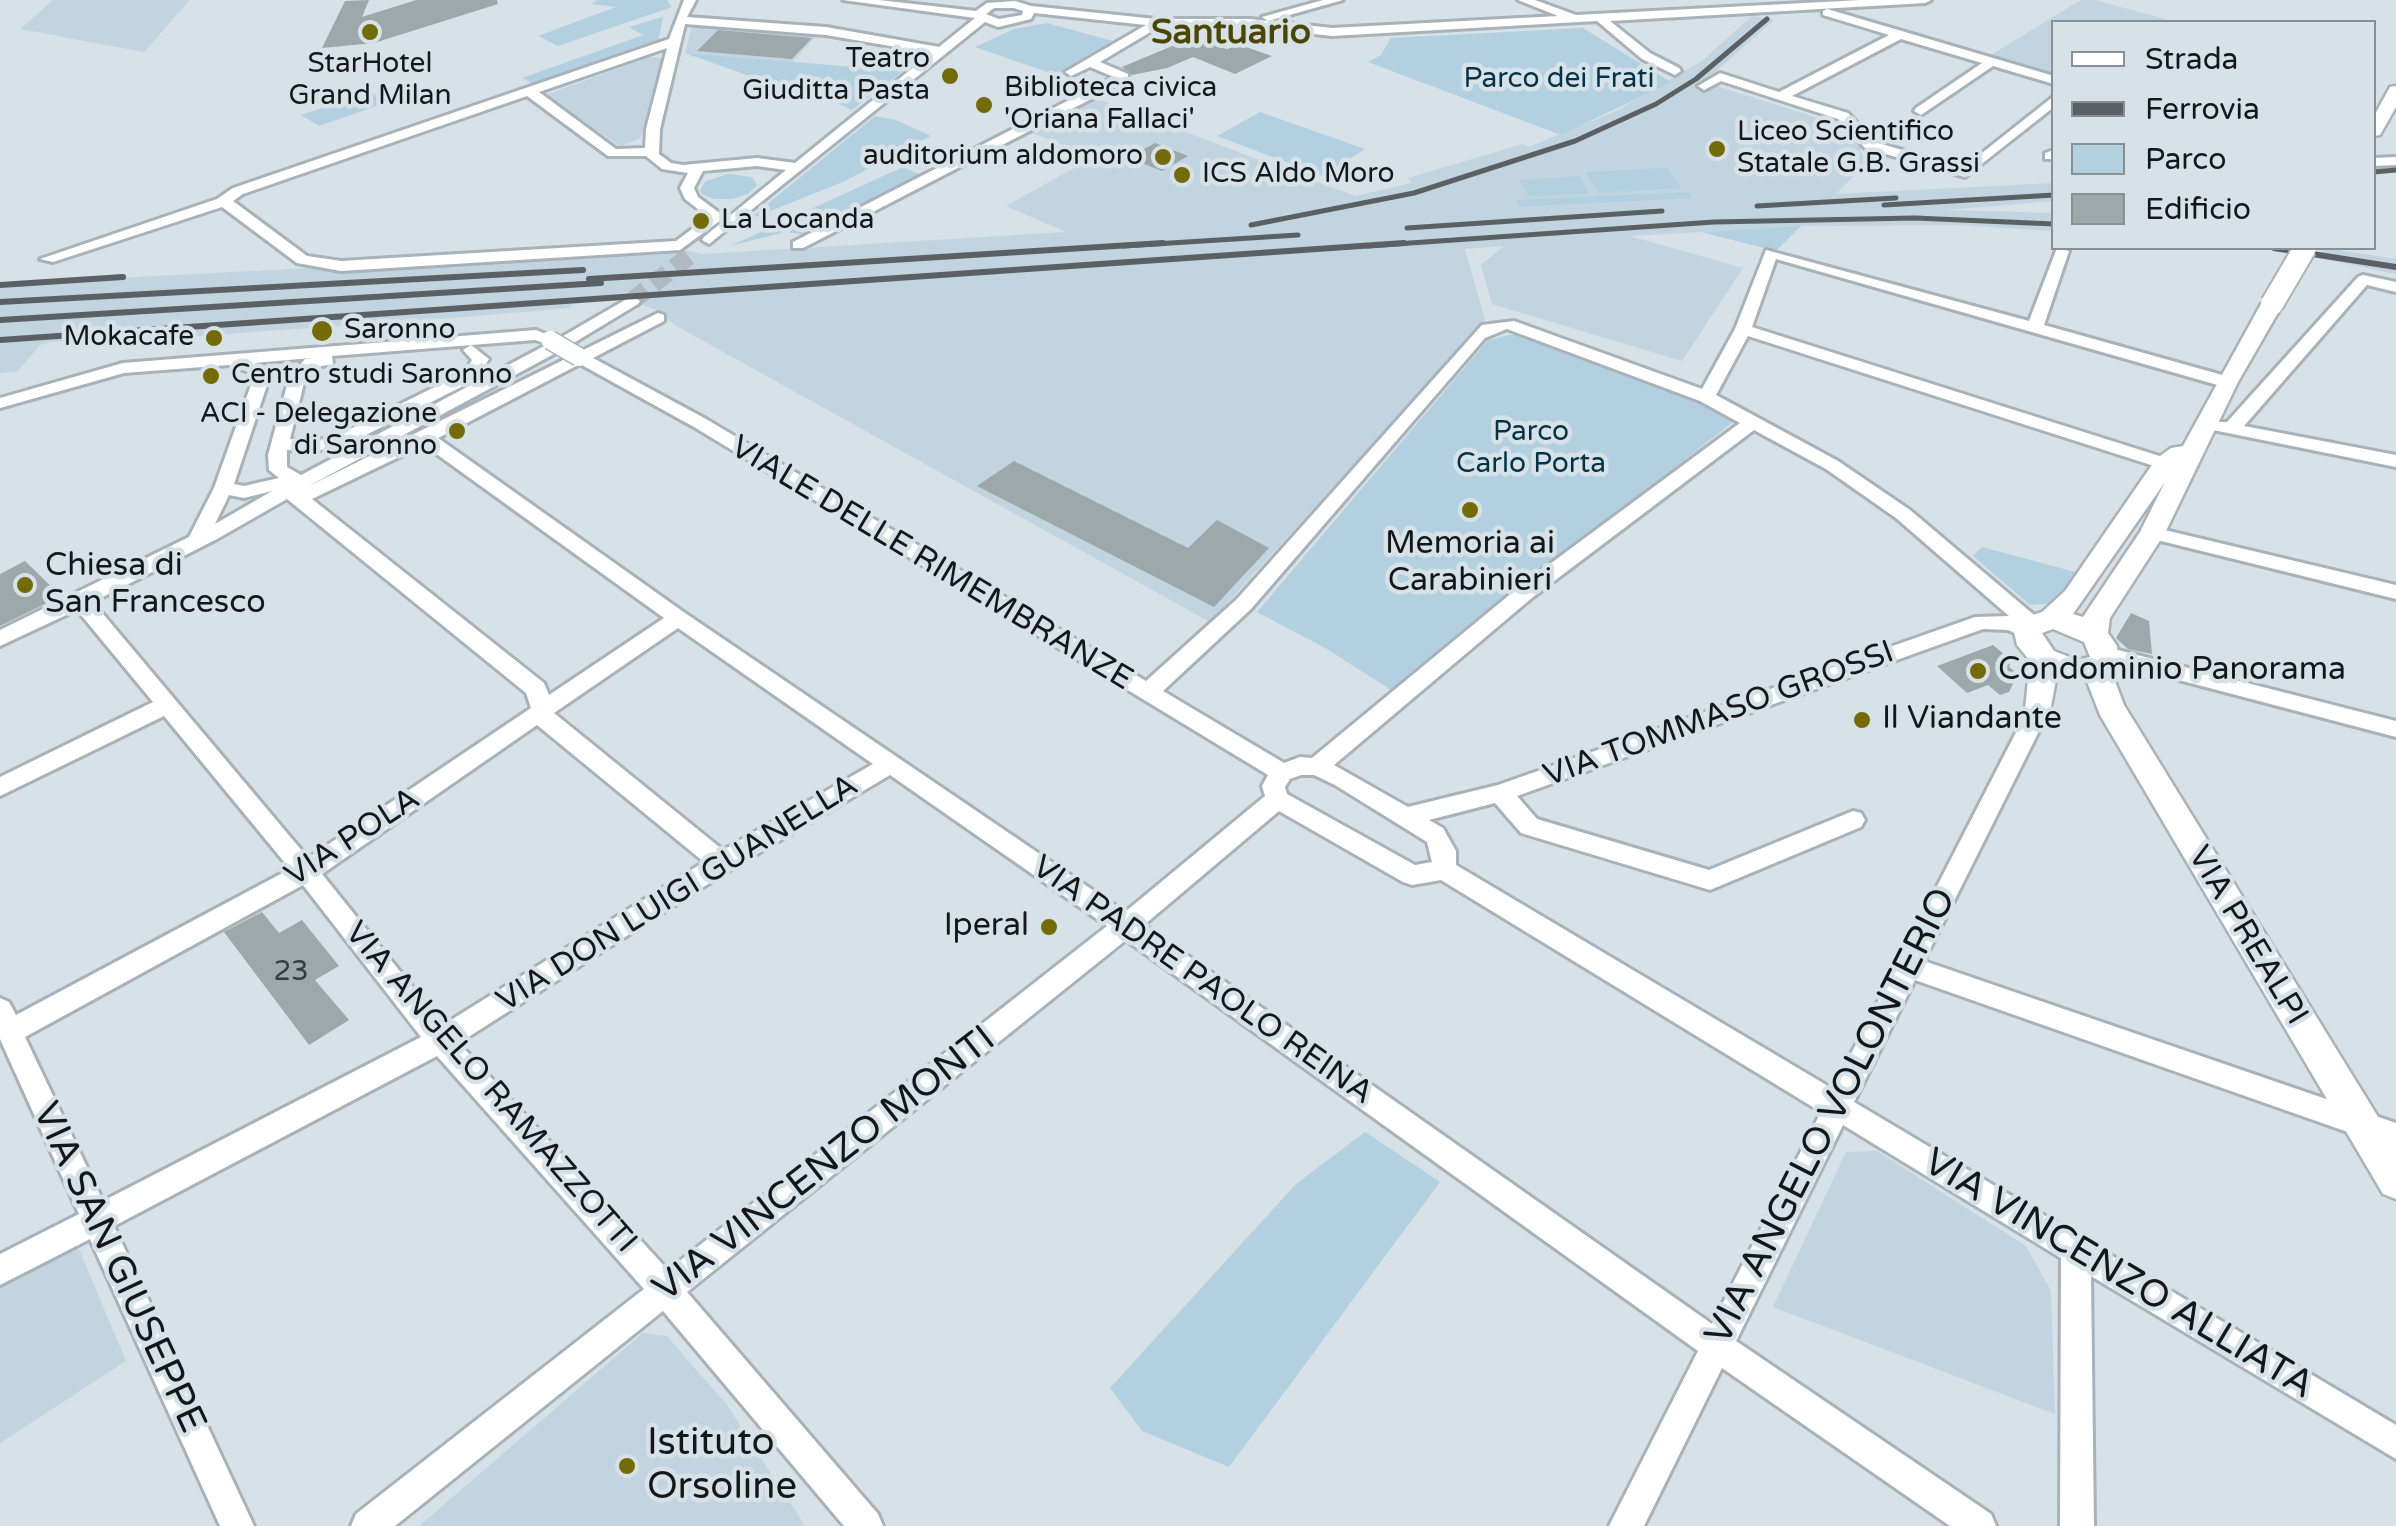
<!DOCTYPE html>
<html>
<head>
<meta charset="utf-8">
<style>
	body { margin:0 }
	#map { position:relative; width:2396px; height:1526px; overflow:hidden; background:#d7e1e8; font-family:"Varela Round",sans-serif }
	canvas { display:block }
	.legend { position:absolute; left:2051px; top:20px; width:325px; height:230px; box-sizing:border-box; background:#d7e1e8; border:2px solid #899095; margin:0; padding:12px 18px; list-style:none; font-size:30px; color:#131719 }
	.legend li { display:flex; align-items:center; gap:20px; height:50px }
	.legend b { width:50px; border:2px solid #899095 }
</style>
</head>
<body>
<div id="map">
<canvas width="2396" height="1526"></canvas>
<ul class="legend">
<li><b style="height:12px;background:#fff"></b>Strada</li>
<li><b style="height:12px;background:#5a6064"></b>Ferrovia</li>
<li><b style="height:28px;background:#b3d0e1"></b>Parco</li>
<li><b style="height:28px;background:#9ca8aa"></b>Edificio</li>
</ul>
</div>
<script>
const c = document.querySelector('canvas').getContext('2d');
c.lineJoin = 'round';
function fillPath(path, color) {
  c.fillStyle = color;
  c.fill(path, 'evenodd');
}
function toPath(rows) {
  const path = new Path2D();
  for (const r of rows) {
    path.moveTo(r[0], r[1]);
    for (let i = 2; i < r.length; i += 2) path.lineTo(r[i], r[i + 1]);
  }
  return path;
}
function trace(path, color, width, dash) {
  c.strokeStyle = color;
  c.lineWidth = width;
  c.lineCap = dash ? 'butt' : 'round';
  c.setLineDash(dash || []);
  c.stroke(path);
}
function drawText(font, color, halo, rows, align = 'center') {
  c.font = font + ' "Varela Round",sans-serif';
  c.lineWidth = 9;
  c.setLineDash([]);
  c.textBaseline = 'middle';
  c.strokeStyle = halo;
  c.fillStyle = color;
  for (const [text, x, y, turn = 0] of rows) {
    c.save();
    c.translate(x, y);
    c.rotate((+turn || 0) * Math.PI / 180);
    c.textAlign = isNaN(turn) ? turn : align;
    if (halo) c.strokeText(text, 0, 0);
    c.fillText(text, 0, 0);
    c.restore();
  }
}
fillPath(toPath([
	[53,0,190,0,144,52,20,29],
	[2081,0,2095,0,2176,22,2054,22,2053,76,1989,56],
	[1752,16,1774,20,1704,82,1840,125,1863,145,1860,153,1873,157,1836,194,2053,183,2053,201,1945,210,2053,213,2053,231,1957,225,1807,226,1630,236,1743,268,1682,361,1492,304,1481,265,1504,246,1465,249,1485,320,1210,622,678,327,656,310,627,299,572,304,570,308,452,318,113,342,108,342,109,337,50,342,40,345,17,372,0,373,0,284,680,249,703,254,1066,232,1006,206,1094,157,1027,131,1093,97,1355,196,1412,183,1408,178,1523,144,1529,147,1616,111,1702,61],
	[693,23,819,33,793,62,685,53],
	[650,57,662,58,640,139,620,146,545,95],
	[2325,248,2396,259,2396,274,2319,258],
	[1877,1151,2026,1246,2051,1291,2055,1414,1773,1307,1846,1152],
	[76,1242,126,1361,0,1443,0,1284],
	[643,1333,667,1336,727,1405,805,1526,419,1526]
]), '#c2d4df');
fillPath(toPath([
	[597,0,667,0,672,7,558,46,538,36,616,7,592,4],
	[663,17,658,42,532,83,522,78,643,35,629,27],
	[1047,23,1120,43,1056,75,975,47,1014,29],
	[1583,28,1671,82,1561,135,1368,62,1381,55,1391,38],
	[685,53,903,71,852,110,802,87,786,89],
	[370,92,388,102,319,126,301,115],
	[1260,112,1365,149,1323,176,1217,136],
	[875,116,896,120,931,136,845,181,748,220],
	[903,167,923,176,809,235,785,232,730,246],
	[1667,168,1682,188,1599,193,1585,172],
	[728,174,752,177,757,185,748,194,732,199,714,199,702,194,700,190,706,181],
	[1580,176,1589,194,1528,196,1520,180],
	[1687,192,1692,198,1519,207,1515,200],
	[1801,226,1776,251,1701,232],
	[1519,333,1699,402,1733,422,1391,690,1327,649,1257,612,1488,340],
	[1982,547,2083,574,2058,603,2030,605,1973,556],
	[1365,1132,1440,1182,1229,1467,1142,1431,1110,1388,1296,1184]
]), '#b3d0e1');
fillPath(toPath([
	[369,0,362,17,416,0,497,0,498,4,374,43,322,48,345,1],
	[718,30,812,38,792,59,697,51],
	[1208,31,1217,43,1214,45,1227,49,1240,45,1272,56,1235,74,1193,57,1167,68,1132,75,1122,67],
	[1155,143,1188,156,1162,171,1137,161,1143,158,1135,154],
	[1014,461,1188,548,1217,520,1269,548,1214,607,977,486],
	[25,561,61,596,0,626,0,574],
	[2131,613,2149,621,2152,654,2128,649,2116,638],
	[1993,645,2011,660,2009,667,2018,674,2009,692,2000,695,1988,685,1967,693,1937,666],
	[262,912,279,933,302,920,339,966,315,980,349,1020,309,1045,224,932]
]), '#9ca8aa');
trace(toPath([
	[632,301,694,252]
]), '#b0b9bf', 18, [18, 9]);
const minor = toPath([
	[684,0,696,0,687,17,826,27,939,47,975,18,843,0,879,0,976,11,987,3,1015,1,1031,6,1156,19,1250,19,1332,28,1558,16,1518,0,1535,0,1576,15,1861,0,1931,0,1925,3,1610,21,1650,53,1679,68,1681,71,1675,75,1642,59,1597,21,1332,36,1250,27,1159,27,1100,62,1128,74,1128,80,803,248,793,248,793,242,1114,77,1090,67,1071,76,1065,72,1146,25,1034,13,1031,19,998,27,985,22,709,244,702,240,704,237,786,170,757,166,703,171,694,188,698,197,725,217,680,250,341,271,297,263,222,207,53,262,40,259,217,199,233,188,669,39,684,0],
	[994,8,1014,8,1023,11,1022,15,999,19,986,14,994,8],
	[685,24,826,35,931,53,795,163,757,158,683,165,671,163,659,154,660,129,685,24],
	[667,48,646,129,645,148,616,149,539,92,667,48],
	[527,96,608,156,646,156,662,169,688,173,680,188,685,199,708,217,676,241,341,261,307,256,233,201,243,194,527,96],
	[1323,0,1343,0,1268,21,1262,17,1323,0],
	[1827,9,2054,76,2054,84,1993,66,1921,115,1914,111,1916,108,1982,63,1901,39,1792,96,1848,113,1875,142,1963,168,2054,96,2054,107,1965,177,1865,148,1838,119,1721,81,1704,90,1698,86,1720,73,1779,92,1889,35,1823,15,1823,11,1827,9],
	[2054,150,2054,159,2045,159,2045,153,2054,150],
	[2396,157,2396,165,2374,166,2374,158,2396,157],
	[2057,248,2069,251,2044,325,2233,378,2233,386,2221,386,1776,259,1752,327,2188,465,2188,473,2176,473,1748,336,1716,395,1838,461,1910,510,2040,620,2043,625,2035,637,2028,639,2008,630,1983,629,1517,796,1537,819,1709,870,1853,811,1861,813,1865,820,1861,827,1710,890,1521,833,1495,803,1429,820,1443,828,1456,851,1456,865,1833,1089,2028,709,2039,701,2047,703,2050,709,1924,961,2396,1123,2396,1149,1915,980,1854,1102,2396,1425,2396,1459,2091,1276,2094,1526,2060,1526,2061,1258,1843,1125,1736,1341,1991,1514,1996,1526,1950,1526,1722,1368,1644,1526,1609,1526,1698,1351,1126,940,687,1292,878,1514,883,1526,844,1526,663,1311,395,1526,351,1526,356,1514,644,1289,437,1056,114,1226,254,1526,220,1526,90,1239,0,1285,0,1254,79,1214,0,1039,0,998,9,1002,16,1015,290,869,164,716,0,796,0,777,153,702,77,610,0,646,0,630,189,537,214,488,253,379,249,372,229,365,124,373,0,408,0,398,123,363,536,330,558,339,632,296,640,301,638,304,567,347,307,487,658,313,664,315,664,321,593,358,706,419,1146,681,1237,599,1482,325,1514,321,1702,389,1735,329,1766,250,2029,321,2057,248],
	[1507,329,1700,401,1740,423,1519,587,1312,758,1300,757,1284,763,1163,691,1251,609,1485,338,1507,329],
	[535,340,548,344,301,475,287,467,287,450,316,451,350,443,477,379,489,359,471,345,535,340],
	[471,345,463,350,472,360,465,372,338,435,316,441,290,439,305,379,317,367,333,364,332,356,471,345],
	[311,358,305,359,289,378,268,455,269,470,279,478,244,486,234,484,269,379,261,365,254,363,311,358],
	[580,364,694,427,1268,775,1262,786,1265,796,1125,912,685,613,438,438,580,364],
	[1754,430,1826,469,1896,518,2009,616,1975,617,1498,785,1408,807,1334,765,1533,597,1754,430],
	[424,445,664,618,549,695,544,683,312,499,424,445],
	[272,491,215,524,229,495,244,498,272,491],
	[287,499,526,693,531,708,308,858,93,602,217,539,287,499],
	[678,628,873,764,723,850,554,713,678,628],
	[537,725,704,862,443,1025,322,874,537,725],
	[890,775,1107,926,668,1270,459,1043,730,870,890,775],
	[1301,775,1314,775,1335,785,1427,842,1432,862,1415,865,1287,794,1285,787,1290,779,1301,775],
	[1279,811,1403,882,1412,885,1441,880,1821,1112,1712,1324,1144,925,1279,811],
	[303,885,421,1037,103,1201,25,1037,303,885],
	[2363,275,2396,282,2396,292,2367,285,2244,426,2396,455,2396,467,2213,430,2213,422,2227,422,2358,277,2363,275],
	[2152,527,2396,585,2396,599,2145,537,2142,533,2152,527],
	[2106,647,2396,721,2396,737,2099,659,2096,654,2106,647]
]);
const tertiary = toPath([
	[2396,86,2396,107,2380,135,2374,136,2374,116,2390,87,2396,86],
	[2272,298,2283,304,2238,382,2165,533,2110,618,2108,633,2117,646,2118,662,2111,671,2124,705,2396,1146,2396,1199,2383,1194,2100,715,2086,679,2057,674,2049,717,2039,720,2029,717,2025,709,2030,661,2017,645,2014,632,2018,625,2023,618,2042,612,2065,591,2156,459,2171,448,2183,446,2261,304,2272,298],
	[2165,482,2140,532,2083,617,2073,614,2165,482],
	[2053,629,2084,642,2090,657,2077,660,2054,651,2042,633,2053,629]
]);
trace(minor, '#a8b2b8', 6);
trace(tertiary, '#a8b2b8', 5);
fillPath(minor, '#fff');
fillPath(tertiary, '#fff');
trace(toPath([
	[2374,172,2396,170],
	[1884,205,2054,195],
	[1757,206,1896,198],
	[1251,225,1414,193,1575,141,1656,104,1696,79,1767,19],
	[1407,228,1662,211],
	[1123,246,1298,235],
	[1367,246,1714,222,1915,218,2054,224]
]), '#5a6064', 5);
trace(toPath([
	[2274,248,2396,267],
	[589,279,1163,243],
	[0,285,123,277],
	[0,302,583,270],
	[0,320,601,283],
	[0,340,1404,243]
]), '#5a6064', 6);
const minorBridge = toPath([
	[550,340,579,357]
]);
const tertiaryBridge = toPath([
	[2272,304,2305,248]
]);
trace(minorBridge, '#a8b2b8', 21, []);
trace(tertiaryBridge, '#a8b2b8', 26, []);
trace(minorBridge, '#fff', 18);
trace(tertiaryBridge, '#fff', 22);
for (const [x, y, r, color] of [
	[370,32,10,"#726b06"],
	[950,76,10,"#726b06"],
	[984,105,10,"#726b06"],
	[1717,149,10,"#726b06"],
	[1163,157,10,"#726b06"],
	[1182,175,10,"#726b06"],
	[701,221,10,"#726b06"],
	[322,331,12,"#726b06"],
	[214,338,10,"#726b06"],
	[211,376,10,"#726b06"],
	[457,431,10,"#726b06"],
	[1470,510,10,"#726b06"],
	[25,585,10,"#726b06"],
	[1978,671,10,"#726b06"],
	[1862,720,10,"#726b06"],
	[1049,927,10,"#726b06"],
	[627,1466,10,"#726b06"]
]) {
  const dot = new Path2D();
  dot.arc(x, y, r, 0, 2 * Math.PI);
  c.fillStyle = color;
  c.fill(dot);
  trace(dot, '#d7e1e8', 4);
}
drawText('28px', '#131719', '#d7e1e8', [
	["Teatro",930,60,"right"],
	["Giuditta Pasta",930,92,"right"],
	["StarHotel",370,65,"center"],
	["Grand Milan",370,97,"center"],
	["Biblioteca civica",1004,89],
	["'Oriana Fallaci'",1004,121],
	["Liceo Scientifico",1737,133],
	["Statale G.B. Grassi",1737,165],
	["auditorium aldomoro",1143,157,"right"],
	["ICS Aldo Moro",1202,175],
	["La Locanda",721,221],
	["Saronno",344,331],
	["Mokacafe",194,338,"right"],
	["Centro studi Saronno",231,376],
	["ACI - Delegazione",437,415,"right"],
	["di Saronno",437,447,"right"]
], 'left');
drawText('28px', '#013247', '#d7e1e8', [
	["Parco dei Frati",1559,80],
	["Parco",1531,433],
	["Carlo Porta",1531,465]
]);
drawText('28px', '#353b3d', null, [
	["23",291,973]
]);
drawText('32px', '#131719', '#d7e1e8', [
	["Memoria ai",1470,545,"center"],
	["Carabinieri",1470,582,"center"],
	["Chiesa di",45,567],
	["San Francesco",45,604],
	["Condominio Panorama",1998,671],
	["Il Viandante",1882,720],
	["Iperal",1029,927,"right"]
], 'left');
drawText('32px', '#131719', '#d7e1e8', [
	["VIALE DELLE RIMEMBRANZE",931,564,31],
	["VIA TOMMASO GROSSI",1719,715,-20],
	["VIA POLA",353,838,-33],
	["VIA DON LUIGI GUANELLA",678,894,-32],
	["VIA PREALPI",2247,936,59],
	["VIA PADRE PAOLO REINA",1202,981,35],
	["VIA ANGELO RAMAZZOTTI",490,1088,49]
]);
drawText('bold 35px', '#4b4604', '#d7e1e8', [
	["Santuario",1231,34]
]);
drawText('38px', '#131719', '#d7e1e8', [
	["VIA ANGELO VOLONTERIO",1832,1117,-63],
	["VIA VINCENZO MONTI",825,1165,-38],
	["VIA SAN GIUSEPPE",118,1268,65],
	["VIA VINCENZO ALLIATA",2118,1275,31]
]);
drawText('38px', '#131719', '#d7e1e8', [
	["Istituto",647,1444],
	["Orsoline",647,1488]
], 'left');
</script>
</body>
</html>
